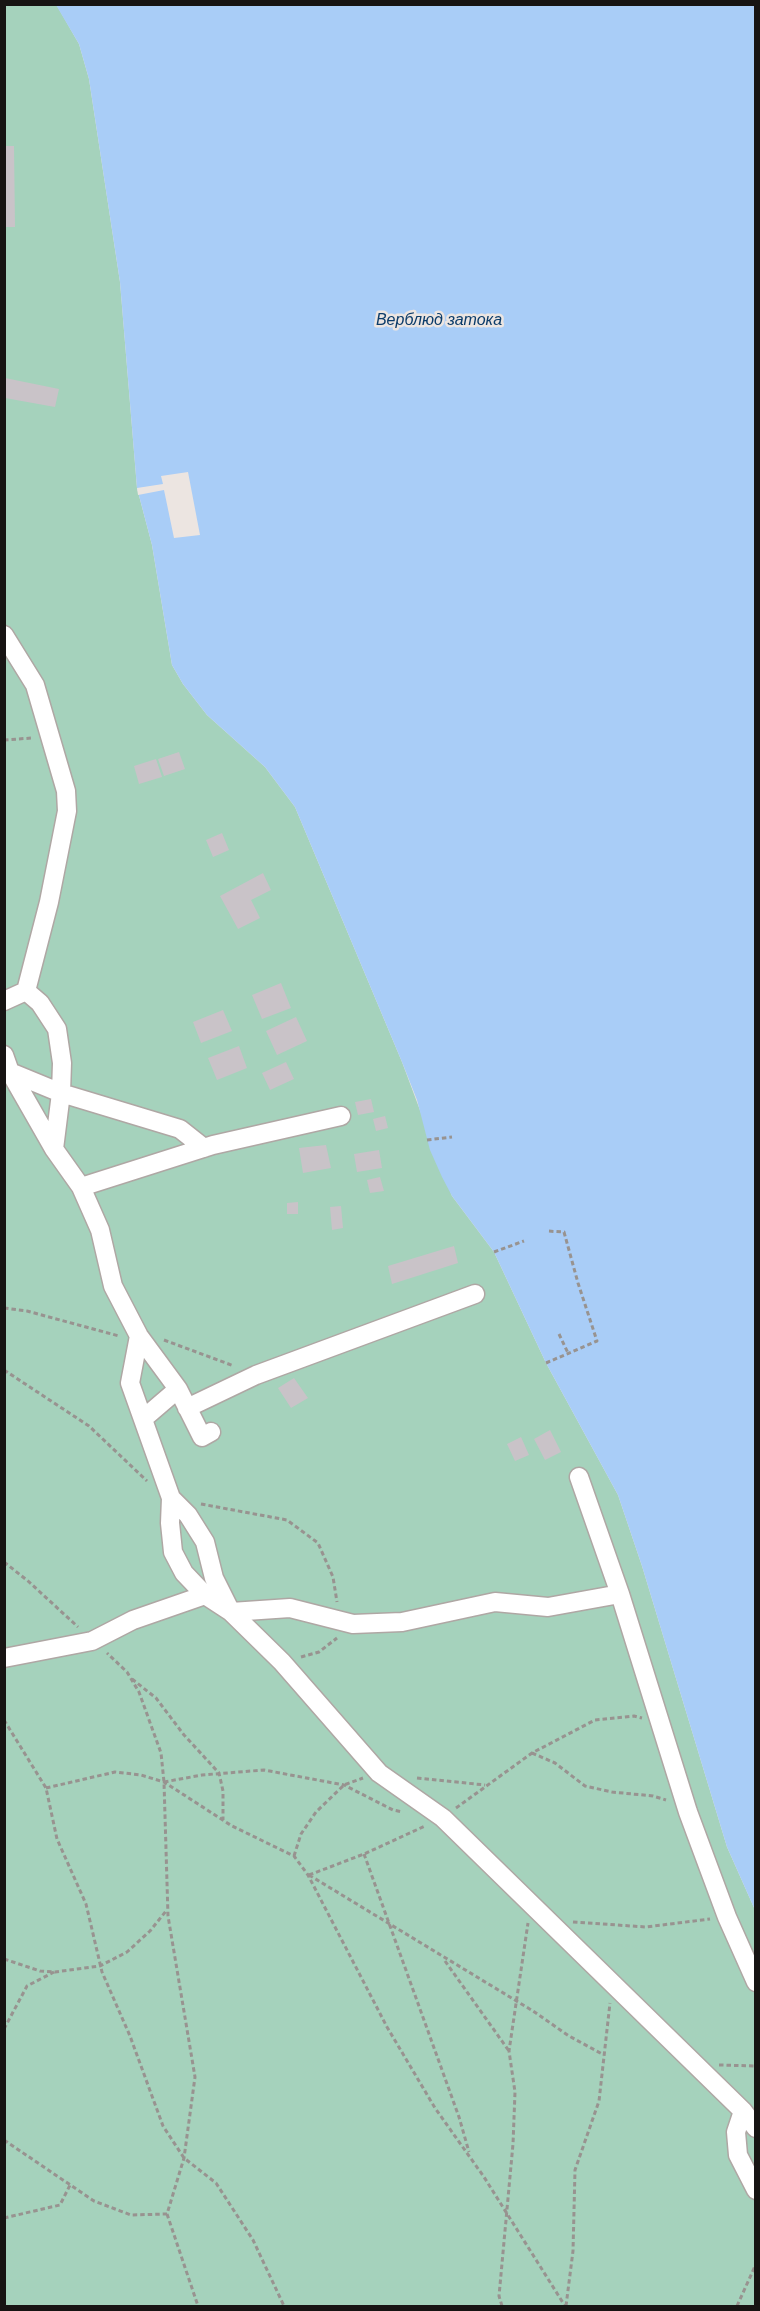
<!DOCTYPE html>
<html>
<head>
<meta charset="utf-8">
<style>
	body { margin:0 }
	#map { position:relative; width:760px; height:2311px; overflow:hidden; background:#ece5e1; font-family:Helvetica,sans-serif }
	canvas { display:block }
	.frame { position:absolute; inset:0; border:6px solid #171413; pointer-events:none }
</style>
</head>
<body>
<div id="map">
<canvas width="760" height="2311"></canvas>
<div class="frame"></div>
</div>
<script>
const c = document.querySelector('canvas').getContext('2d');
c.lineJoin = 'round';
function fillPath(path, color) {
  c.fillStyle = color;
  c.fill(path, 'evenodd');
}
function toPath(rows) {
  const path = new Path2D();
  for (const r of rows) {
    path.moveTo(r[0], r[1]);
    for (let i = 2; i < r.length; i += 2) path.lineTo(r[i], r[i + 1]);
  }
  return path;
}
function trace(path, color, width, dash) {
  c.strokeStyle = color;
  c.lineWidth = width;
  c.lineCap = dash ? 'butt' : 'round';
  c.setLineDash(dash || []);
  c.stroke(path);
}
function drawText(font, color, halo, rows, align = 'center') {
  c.font = font + ' Helvetica,sans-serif';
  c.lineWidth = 5;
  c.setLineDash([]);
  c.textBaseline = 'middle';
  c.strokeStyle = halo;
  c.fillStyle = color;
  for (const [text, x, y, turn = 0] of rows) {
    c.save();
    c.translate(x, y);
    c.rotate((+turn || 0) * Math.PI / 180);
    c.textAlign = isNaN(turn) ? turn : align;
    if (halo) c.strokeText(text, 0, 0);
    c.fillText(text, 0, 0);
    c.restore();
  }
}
fillPath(toPath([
	[56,4,79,44,89,79,120,282,137,488,152,545,172,665,183,684,207,715,265,767,295,807,402,1062,452,1196,494,1252,546,1363,618,1495,642,1566,727,1847,755,1910,756,2306,5,2306,4,5]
]), '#a5d2bc');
fillPath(toPath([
	[56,5,755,5,755,1910,727,1847,642,1566,618,1495,546,1363,494,1252,452,1196,442,1177,430,1150,417,1100,402,1062,295,807,265,767,207,715,183,684,172,665,152,545,137,488,120,282,89,79,79,44]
]), '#a9cdf7');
fillPath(toPath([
	[188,472,200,535,174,538,164,490,138,495,137,488,163,484,161,476]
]), '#ece5e1');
fillPath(toPath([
	[4,146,14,146,15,227,4,227],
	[5,378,59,389,55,407,5,398],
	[179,752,185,769,164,776,158,759],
	[156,759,162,777,139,784,134,766],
	[222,833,229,850,213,857,206,840],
	[263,873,271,890,251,900,260,918,238,929,220,896],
	[281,983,291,1008,262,1019,252,995],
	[223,1010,232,1031,201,1043,193,1022],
	[296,1017,307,1041,277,1055,266,1031],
	[239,1046,247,1068,217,1080,208,1058],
	[286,1062,294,1079,270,1090,262,1073],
	[371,1099,374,1112,358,1115,355,1102],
	[385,1116,388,1128,376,1131,373,1119],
	[326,1145,331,1168,303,1173,299,1148],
	[379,1150,382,1168,357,1172,354,1154],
	[380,1177,384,1191,370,1193,367,1180],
	[298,1202,298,1214,287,1214,287,1203],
	[341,1206,343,1228,332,1230,330,1207],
	[454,1246,458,1263,392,1284,388,1266],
	[294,1378,308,1398,291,1408,278,1388],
	[550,1430,561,1452,545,1460,534,1439],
	[521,1437,529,1455,515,1461,507,1444]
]), '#c9c3c8');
const minor = toPath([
	[4,635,35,685,66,791,67,811,49,902,26,991,40,1003,57,1029,62,1063,61,1093,54,1149],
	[4,1001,26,991],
	[4,1055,10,1072,61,1093,180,1129,204,1148],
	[4,1071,10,1072,54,1149,81,1187,100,1230,113,1286,139,1336,178,1389,202,1437,211,1432],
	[81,1187,213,1145,341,1116],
	[139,1336,130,1383,171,1498,188,1515,205,1542,214,1578,231,1612,282,1662,379,1773,443,1818,743,2111,756,2128],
	[187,1408,256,1375,475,1294],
	[143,1419,178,1389],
	[579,1477,620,1594,688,1812,727,1917,756,1982],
	[171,1498,170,1523,173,1552,184,1573,205,1595],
	[4,1658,92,1641,133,1620,205,1595,231,1612,290,1608,353,1624,402,1622,495,1602,548,1607,620,1594],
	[743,2111,736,2132,738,2155,756,2190]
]);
trace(minor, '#afa7a4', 21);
trace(toPath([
	[4,740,32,738],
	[427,1140,452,1137],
	[494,1252,524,1241],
	[4,1308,27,1311,119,1336],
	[559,1334,568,1353],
	[164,1340,234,1366],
	[546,1363,597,1341,578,1283,564,1232,547,1231],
	[4,1370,89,1426,147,1481],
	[201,1504,287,1520,318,1543,333,1577,337,1602],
	[4,1562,28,1581,78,1627],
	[301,1657,319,1652,337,1638],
	[132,1679,156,1698,184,1735,219,1773,223,1791,223,1820],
	[4,1720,46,1788,57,1839,86,1904,102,1972,130,2036,163,2126,184,2158,216,2183,253,2240,284,2306],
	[532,1753,555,1763,585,1786,612,1792,653,1796,666,1800],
	[417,1778,485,1785],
	[164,1782,202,1775,264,1770,344,1785,393,1810,403,1812],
	[46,1788,115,1772,141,1775,164,1782,232,1826,294,1856,308,1875,387,2027,435,2108,484,2177,565,2306],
	[456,1808,532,1753,595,1720,634,1716,642,1718],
	[364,1854,459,2117,469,2152],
	[294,1856,301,1834,316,1812,344,1785,363,1778],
	[309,1875,364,1854,425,1826],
	[309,1875,533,2011,569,2036,604,2055],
	[573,1922,646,1927,710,1919],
	[4,1959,40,1971,55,1972,100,1966,127,1952,150,1931,166,1911],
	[445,1961,509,2051],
	[4,2029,27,1986,54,1972],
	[719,2065,756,2066],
	[4,2140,94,2201,131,2215,167,2214,184,2158,195,2077,168,1916,164,1782,161,1753,139,1692,127,1672,107,1653],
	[167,2214,198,2306],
	[4,2218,60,2205,70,2185],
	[502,2306,499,2296,513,2144,515,2092,509,2051,528,1923],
	[566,2306,573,2251,575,2170,599,2101,610,2003],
	[737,2306,756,2264]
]), '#989390', 3, [4.5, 3]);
trace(minor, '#fff', 18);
drawText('italic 16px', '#0c3c6a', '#ece5e1', [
	["Верблюд затока",439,321]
]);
</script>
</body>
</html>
